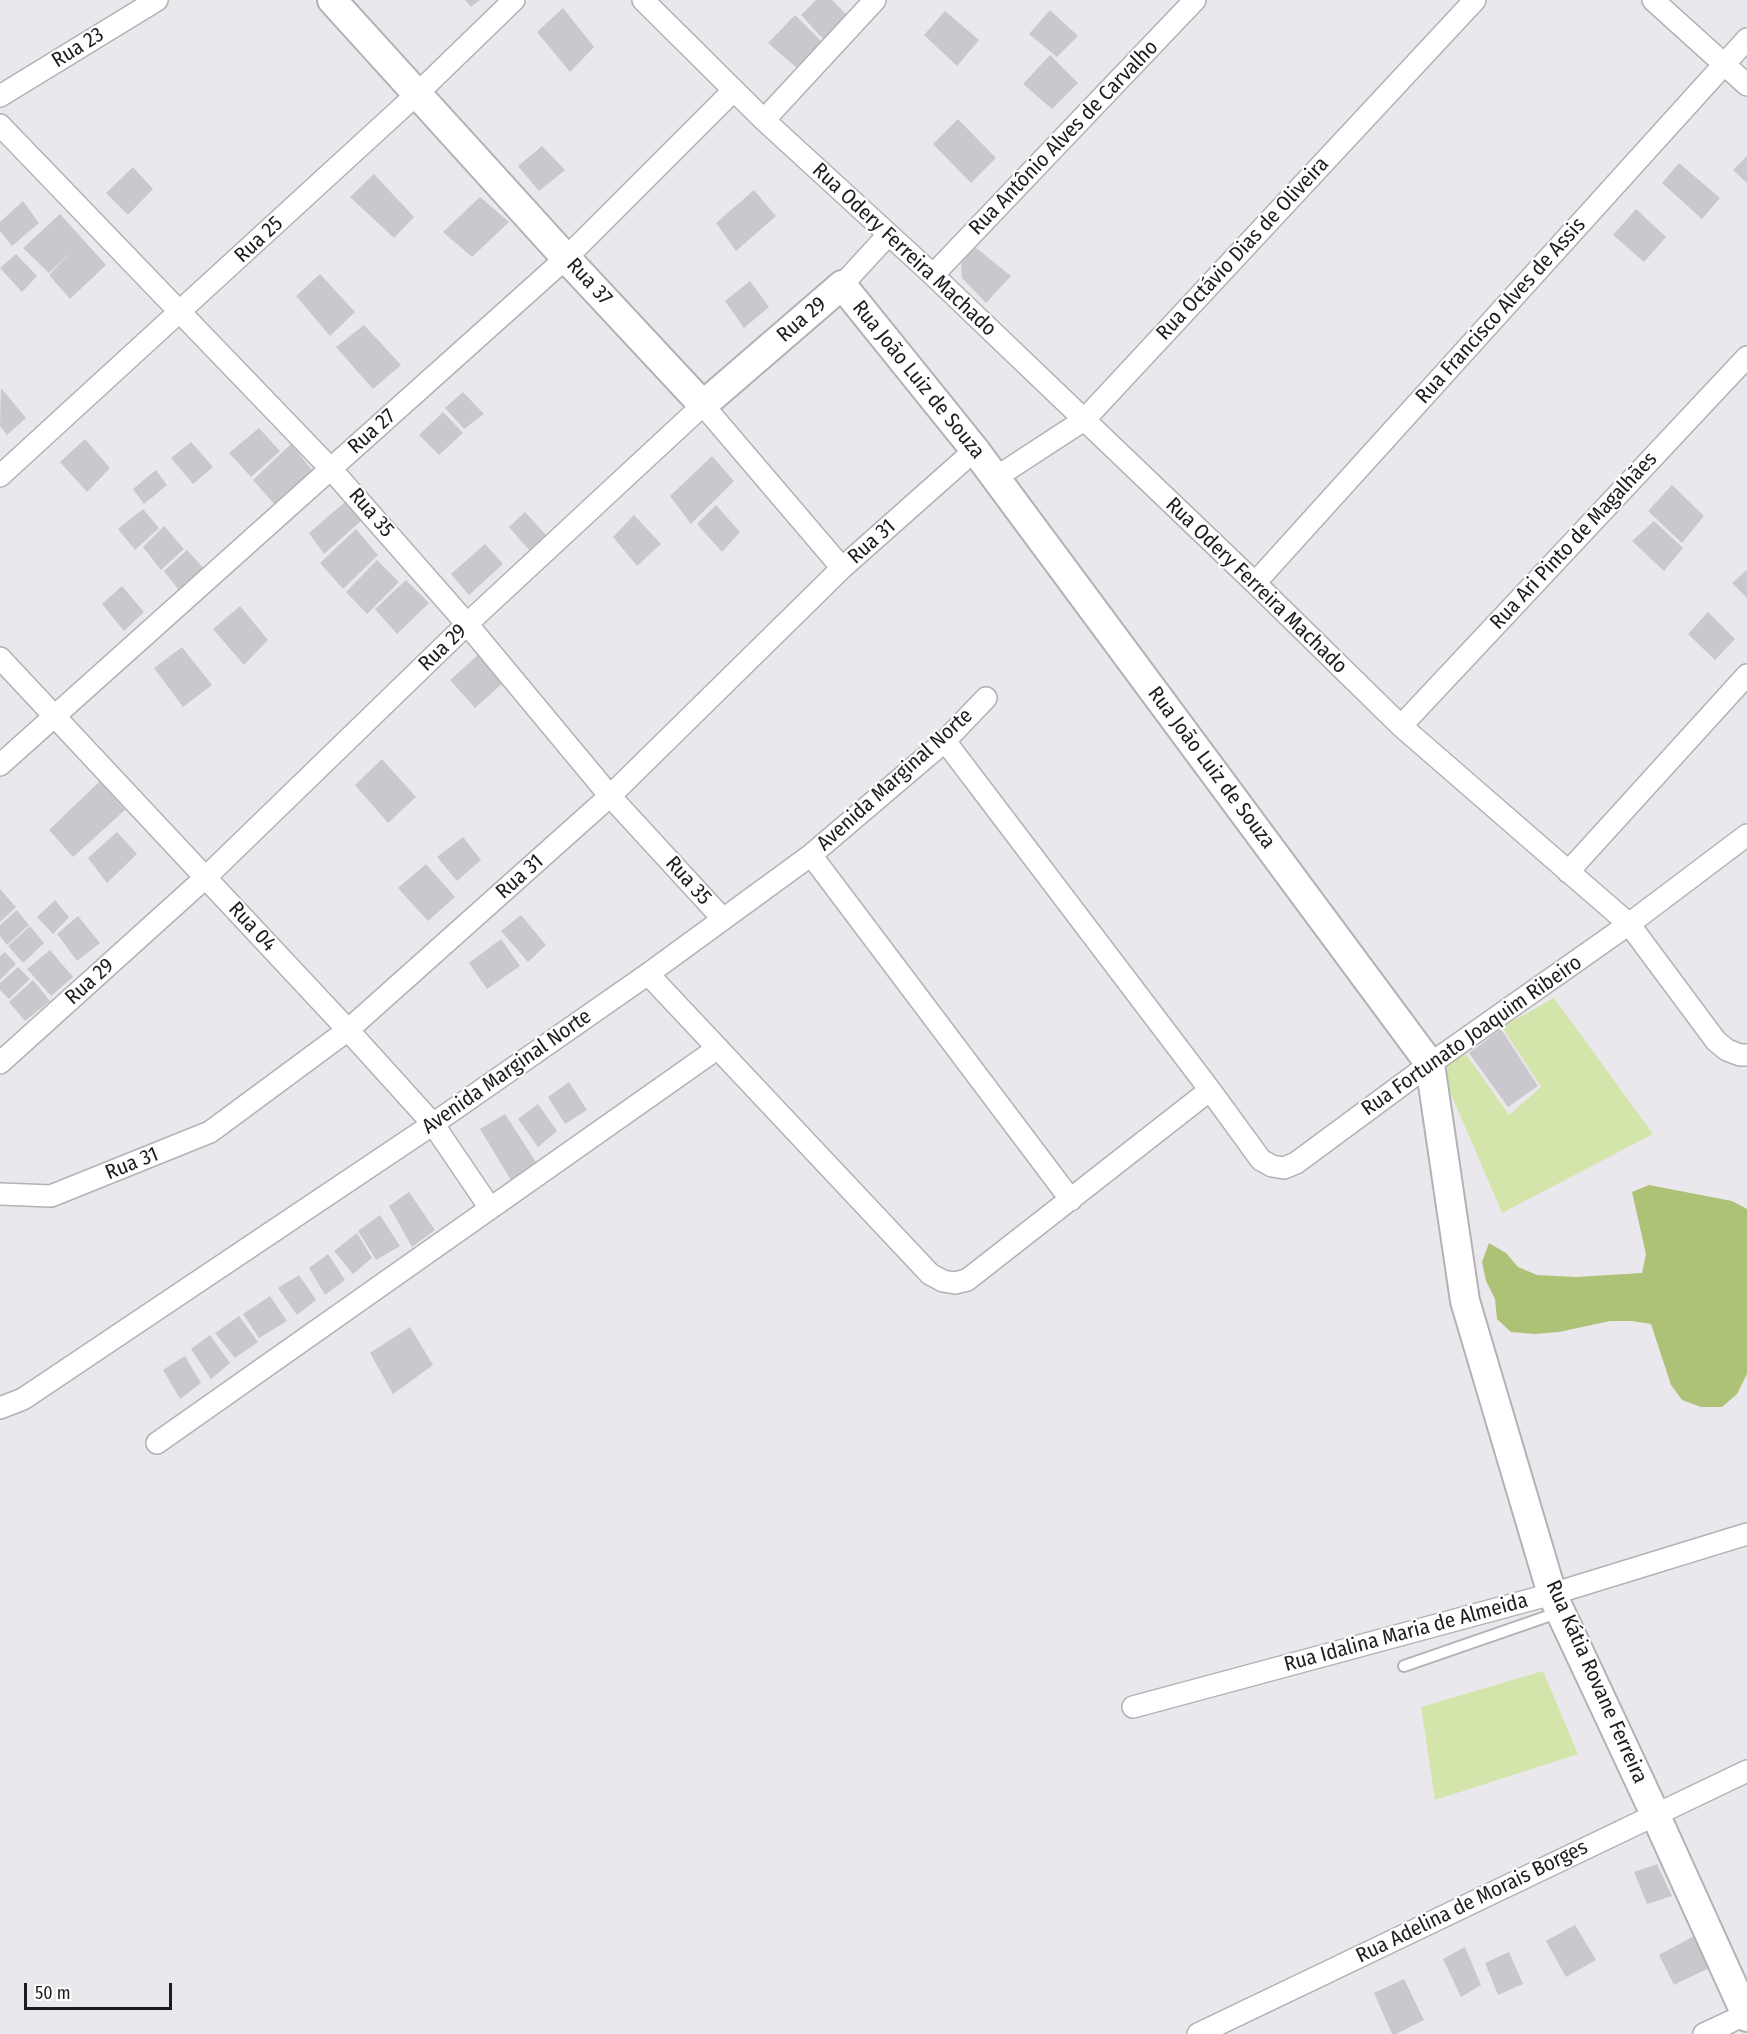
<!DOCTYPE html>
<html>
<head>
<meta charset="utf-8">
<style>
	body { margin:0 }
	#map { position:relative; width:1747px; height:2034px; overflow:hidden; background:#eae8ec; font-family:"Fira Sans Condensed",sans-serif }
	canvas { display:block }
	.scale { position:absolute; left:24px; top:1983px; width:148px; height:27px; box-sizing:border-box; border:3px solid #1e1d1e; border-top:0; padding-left:8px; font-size:18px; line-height:21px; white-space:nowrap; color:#1e1d1e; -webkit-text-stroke:4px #fff; paint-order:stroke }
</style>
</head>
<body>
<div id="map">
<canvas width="1747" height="2034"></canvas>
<div class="scale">50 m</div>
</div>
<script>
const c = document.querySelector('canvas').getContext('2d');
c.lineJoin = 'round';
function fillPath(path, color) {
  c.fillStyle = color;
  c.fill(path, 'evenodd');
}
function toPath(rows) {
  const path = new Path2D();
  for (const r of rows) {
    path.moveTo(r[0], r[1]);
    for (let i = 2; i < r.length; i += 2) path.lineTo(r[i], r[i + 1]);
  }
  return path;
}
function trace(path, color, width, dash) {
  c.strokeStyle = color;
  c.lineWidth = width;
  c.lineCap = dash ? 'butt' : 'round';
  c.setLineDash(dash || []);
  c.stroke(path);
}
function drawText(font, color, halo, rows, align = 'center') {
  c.font = font + ' "Fira Sans Condensed",sans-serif';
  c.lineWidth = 4.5;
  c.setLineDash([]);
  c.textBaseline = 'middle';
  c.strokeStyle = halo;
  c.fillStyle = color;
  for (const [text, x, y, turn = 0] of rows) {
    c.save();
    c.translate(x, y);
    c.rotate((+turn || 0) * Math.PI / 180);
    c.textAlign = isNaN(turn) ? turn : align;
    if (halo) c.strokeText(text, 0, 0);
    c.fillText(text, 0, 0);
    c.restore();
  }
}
fillPath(toPath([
	[1554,998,1653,1134,1502,1213,1439,1066,1463,1050,1509,1115,1541,1087,1502,1027],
	[1543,1671,1578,1754,1435,1800,1421,1707]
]), '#d3e5aa');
fillPath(toPath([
	[1649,1185,1732,1201,1747,1209,1747,1374,1737,1394,1722,1407,1701,1407,1682,1400,1671,1385,1651,1324,1632,1321,1610,1321,1559,1332,1535,1334,1511,1332,1497,1319,1495,1299,1486,1281,1482,1262,1489,1243,1506,1253,1518,1267,1537,1275,1576,1277,1642,1273,1646,1254,1632,1192]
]), '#adc277');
fillPath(toPath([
	[465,0,480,0,471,7],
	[816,0,832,0,847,15,823,39,801,15],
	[563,8,594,47,570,72,537,32],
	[1050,10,1078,36,1057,57,1029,34],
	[945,11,979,40,957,66,924,35],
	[795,15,822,42,797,68,768,43],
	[1050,55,1078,83,1052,109,1023,84],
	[958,119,996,158,971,183,933,144],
	[542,146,565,170,539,191,518,166],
	[1747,156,1747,183,1733,170],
	[1679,163,1720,198,1702,219,1662,183],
	[133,167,153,189,128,215,106,193],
	[374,174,414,217,394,238,350,197],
	[754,190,776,216,736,251,716,223],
	[480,197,509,222,472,257,443,232],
	[23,201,39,223,12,246,0,231,0,222],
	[1636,209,1666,237,1644,262,1613,235],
	[60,214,106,265,70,299,49,275,73,250,49,273,23,248],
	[975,247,1011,276,986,303,962,278,961,263],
	[16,254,37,276,22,292,0,268],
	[320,274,355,312,330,336,296,296],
	[750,281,769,307,744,328,725,301],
	[364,325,401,365,373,389,336,347],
	[1,388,26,418,7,435,0,426],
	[463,392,484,414,464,429,445,408],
	[443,412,463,433,439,455,419,435],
	[259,428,280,451,251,477,229,453],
	[85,439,110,468,87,492,60,462],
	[191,442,213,467,193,484,171,458],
	[291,444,313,471,275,505,253,480],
	[712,456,734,481,691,524,670,496],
	[156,470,167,485,144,504,133,489],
	[1672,485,1704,516,1682,543,1648,511],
	[345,502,362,520,324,554,309,533],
	[716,505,740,532,722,552,697,524],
	[143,509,159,528,135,550,118,529],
	[525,512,546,535,529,550,509,527],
	[634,515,661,544,637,566,613,537],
	[1654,521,1683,548,1664,571,1632,541],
	[164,526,184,549,161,570,143,547],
	[356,529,378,555,343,589,320,563],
	[485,544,503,564,469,595,451,574],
	[187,550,206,571,181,593,164,571],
	[377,560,399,582,367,614,346,592],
	[1747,570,1747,598,1732,583],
	[406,580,429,603,397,634,375,609],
	[122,586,144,612,124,631,102,604],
	[240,606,268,640,244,665,213,629],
	[1708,612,1735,639,1715,660,1688,634],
	[182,647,212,685,183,707,154,668],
	[478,655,503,683,475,708,450,680],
	[382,759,416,797,388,823,355,785],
	[100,781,125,810,73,857,49,830],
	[117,832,137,854,107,883,88,858],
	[463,837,481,860,457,881,437,857],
	[426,864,455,897,428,921,398,888],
	[0,889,16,907,0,922],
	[55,900,69,917,53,934,37,917],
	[17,910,29,925,7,945,0,936,0,925],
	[521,915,546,945,528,962,501,931],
	[78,916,100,943,77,961,57,934],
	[30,926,44,943,23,963,8,946],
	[501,939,520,966,487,989,469,963],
	[50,950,73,977,51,996,27,969],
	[5,952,16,964,0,980,0,956],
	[18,967,30,979,9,999,0,990,0,983],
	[33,980,50,1001,25,1021,9,1002],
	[1501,1029,1538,1086,1508,1107,1469,1053],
	[569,1082,587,1110,565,1124,548,1097],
	[538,1104,557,1131,538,1147,518,1119],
	[505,1114,536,1162,511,1180,480,1129],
	[409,1192,435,1230,412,1247,389,1206],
	[380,1215,400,1246,376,1260,358,1231],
	[357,1233,372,1258,353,1274,334,1251],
	[328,1254,345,1280,325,1295,309,1268],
	[299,1275,316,1300,297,1315,278,1288],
	[270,1296,287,1321,259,1338,243,1314],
	[239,1316,258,1342,235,1358,215,1333],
	[410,1327,433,1365,393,1394,370,1353],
	[210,1335,230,1363,211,1379,191,1349],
	[185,1356,201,1383,180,1399,163,1370],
	[1657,1864,1672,1896,1647,1904,1634,1872],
	[1575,1925,1596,1960,1566,1977,1546,1941],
	[1694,1936,1709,1968,1674,1985,1659,1955],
	[1465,1947,1481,1985,1461,1997,1443,1959],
	[1509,1952,1523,1984,1498,1995,1485,1963],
	[1404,1979,1424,2020,1396,2034,1392,2034,1374,1993]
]), '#cac8cc');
const lane = toPath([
	[1404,1666,1560,1612]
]);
const street = toPath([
	[643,0,764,120,933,275,1255,583,1401,726,1629,924,1716,1041,1727,1050,1740,1055,1747,1055],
	[1653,0,1747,85],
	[0,96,157,0],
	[764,120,875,0],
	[0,125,331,469,467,624,610,796,723,919],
	[933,275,1195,0],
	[842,285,888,235],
	[0,476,418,93,514,0],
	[995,478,1084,420,1475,0],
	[1255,583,1747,39],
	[0,658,348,1030,433,1124,490,1208],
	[1401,726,1747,357],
	[945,741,1210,1090,1261,1160,1272,1166,1284,1168,1296,1163,1430,1064,1629,924,1747,835],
	[0,765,566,258,734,90],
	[811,855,1071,1200],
	[1568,872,1747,675],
	[648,974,930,1274,943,1281,955,1283,967,1280,1210,1090],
	[0,1063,205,878,467,624,703,405,842,568],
	[0,1194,51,1196,210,1132,348,1030,610,796,842,568,975,450],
	[0,1408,23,1399,433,1124,648,974,811,855,945,741,986,698],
	[157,1443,718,1048],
	[1133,1707,1552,1594,1747,1534],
	[1198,2034,1747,1771],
	[1704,2034,1747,2014]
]);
const secondary = toPath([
	[332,0,566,258,703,405,842,285,975,450,1430,1064,1465,1301,1552,1594,1655,1814,1747,2017]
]);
trace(lane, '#b3b1b5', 14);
trace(street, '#b3b1b5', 24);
trace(secondary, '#b3b1b5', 32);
trace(lane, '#fff', 10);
trace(street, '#fff', 21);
trace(secondary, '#fff', 28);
drawText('21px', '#1e1d1e', '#fff', [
	["Rua 23",78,48,-32],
	["Rua Antônio Alves de Carvalho",1064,138,-46],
	["Rua 25",259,240,-43],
	["Rua Octávio Dias de Oliveira",1243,249,-47],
	["Rua Odery Ferreira Machado",904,250,43],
	["Rua 37",589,282,47],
	["Rua Francisco Alves de Assis",1501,311,-48],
	["Rua 29",802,320,-41],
	["Rua João Luiz de Souza",918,380,51],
	["Rua 27",372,432,-42],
	["Rua 35",371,513,49],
	["Rua Ari Pinto de Magalhães",1574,541,-47],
	["Rua 31",872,542,-42],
	["Rua Odery Ferreira Machado",1256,586,44],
	["Rua 29",443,648,-44],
	["Rua João Luiz de Souza",1211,768,53],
	["Avenida Marginal Norte",895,780,-42],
	["Rua 31",520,877,-42],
	["Rua 35",688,881,48],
	["Rua 04",252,927,47],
	["Rua 29",90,982,-42],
	["Rua Fortunato Joaquim Ribeiro",1472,1036,-35],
	["Avenida Marginal Norte",507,1072,-35],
	["Rua 31",132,1164,-22],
	["Rua Idalina Maria de Almeida",1406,1633,-15],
	["Rua Kátia Rovane Ferreira",1596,1682,66],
	["Rua Adelina de Morais Borges",1472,1902,-26]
]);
</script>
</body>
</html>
